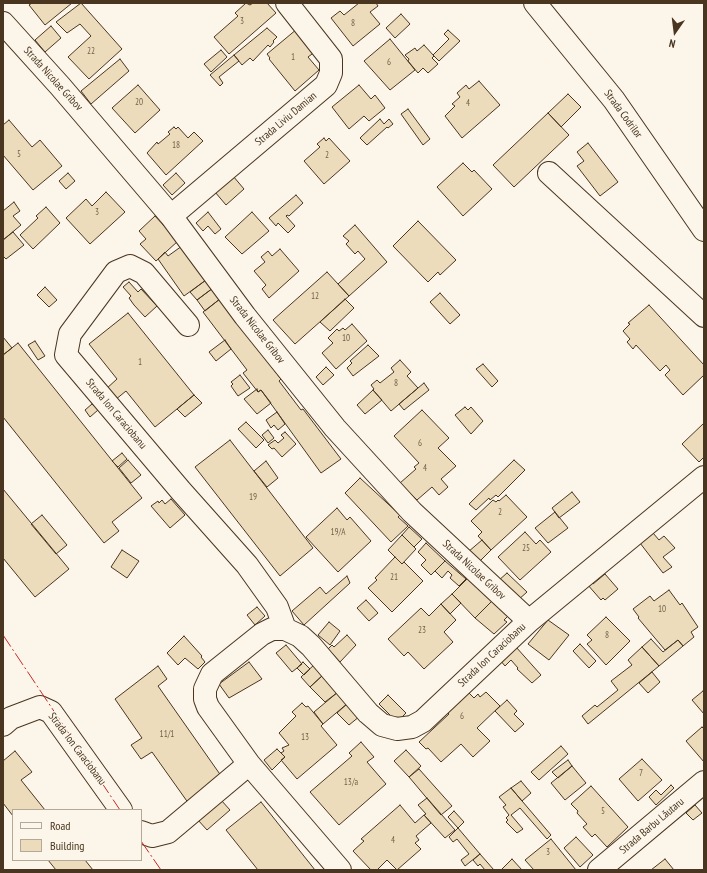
<!DOCTYPE html>
<html>
<head>
<meta charset="utf-8">
<style>
	body { margin:0 }
	#map { position:relative; width:707px; height:873px; overflow:hidden; background:#fbf6e9; font-family:"PT Sans Narrow",sans-serif }
	canvas { display:block }
	.frame { position:absolute; inset:0; border:4px solid #4a3520; pointer-events:none }
	.legend { position:absolute; left:12px; top:809px; width:130px; height:52px; box-sizing:border-box; background:#fbf6e9; border:1px solid #b4a999; margin:0; padding:5px 7px; list-style:none; font-size:12px; color:#4a3520 }
	.legend li { display:flex; align-items:center; gap:8px; height:20px }
	.legend b { width:20px; border:1px solid #b4a999 }
	.north { position:absolute; left:655px; top:12px; width:40px; height:40px; -webkit-text-stroke:3px #fbf6e9; paint-order:stroke; rotate:194deg; font-size:11px; font-weight:700; line-height:16px; text-align:center; color:#4a3520 }
	.north::after { content:''; display:block; margin:auto; width:14px; height:18px; background:#4a3520; clip-path:polygon(50% 0,100% 100%,50% 72%,0 100%) }
</style>
</head>
<body>
<div id="map">
<canvas width="707" height="873"></canvas>
<div class="frame"></div>
<ul class="legend">
<li><b style="height:5px;background:#fbf6e9"></b>Road</li>
<li><b style="height:11px;background:#ecdcbc"></b>Building</li>
</ul>
<div class="north">N</div>
</div>
<script>
const c = document.querySelector('canvas').getContext('2d');
c.lineJoin = 'round';
function fillPath(path, color) {
  c.fillStyle = color;
  c.fill(path, 'evenodd');
}
function toPath(rows) {
  const path = new Path2D();
  for (const r of rows) {
    path.moveTo(r[0], r[1]);
    for (let i = 2; i < r.length; i += 2) path.lineTo(r[i], r[i + 1]);
  }
  return path;
}
function trace(path, color, width, dash) {
  c.strokeStyle = color;
  c.lineWidth = width;
  c.lineCap = dash ? 'butt' : 'round';
  c.setLineDash(dash || []);
  c.stroke(path);
}
function drawText(font, color, halo, rows, align = 'center') {
  c.font = font + ' "PT Sans Narrow",sans-serif';
  c.lineWidth = 3;
  c.setLineDash([]);
  c.textBaseline = 'middle';
  c.strokeStyle = halo;
  c.fillStyle = color;
  for (const [text, x, y, turn = 0] of rows) {
    c.save();
    c.translate(x, y);
    c.rotate((+turn || 0) * Math.PI / 180);
    c.textAlign = isNaN(turn) ? turn : align;
    if (halo) c.strokeText(text, 0, 0);
    c.fillText(text, 0, 0);
    c.restore();
  }
}
const building = toPath([
	[32,3,72,3,45,25,29,5,32,3],
	[81,3,122,49,89,79,68,57,91,36,80,24,67,33,56,22,81,3],
	[246,3,250,5,253,3,267,3,276,13,229,54,214,37,238,16,235,13,246,3],
	[359,3,376,3,378,6,370,12,380,24,353,46,331,18,340,11,344,15,359,3],
	[401,14,410,24,395,38,386,28,401,14],
	[51,26,61,38,45,52,35,40,51,26],
	[267,28,277,37,273,41,274,42,270,47,268,45,253,61,250,58,242,65,234,55,267,28],
	[297,29,316,51,308,57,319,70,295,91,269,59,270,58,267,54,297,29],
	[448,30,460,41,439,61,433,55,449,39,444,34,448,30],
	[390,39,415,70,390,90,364,61,390,39],
	[424,45,434,56,432,58,438,64,428,73,423,68,418,73,408,61,409,59,405,55,415,48,417,51,424,45],
	[221,50,227,57,211,72,204,64,221,50],
	[234,55,239,61,219,77,223,83,220,86,210,75,234,55],
	[120,59,129,71,91,104,81,91,120,59],
	[479,81,500,105,462,138,445,116,455,106,452,104,460,97,457,93,466,85,469,89,479,81],
	[138,85,160,110,135,133,112,108,138,85],
	[359,85,371,99,375,95,385,108,369,121,364,116,349,129,332,107,359,85],
	[568,94,581,107,561,127,548,113,568,94],
	[408,109,430,139,423,145,401,114,408,109],
	[548,113,569,135,514,187,493,165,548,113],
	[380,119,384,124,389,119,393,124,388,128,387,127,367,145,360,138,380,119],
	[9,120,32,147,40,140,62,166,33,190,3,155,3,125,9,120],
	[174,127,176,129,178,127,188,138,194,132,203,141,166,175,147,153,157,142,158,144,170,134,168,132,174,127],
	[324,138,326,141,329,138,350,161,324,184,304,161,320,147,317,144,324,138],
	[588,143,618,182,600,196,577,166,584,161,577,152,588,143],
	[463,163,472,172,474,170,492,189,463,216,437,187,463,163],
	[68,173,75,181,66,189,59,181,68,173],
	[176,173,185,183,172,195,163,185,176,173],
	[233,176,244,189,226,205,215,192,233,176],
	[106,192,125,212,90,244,66,218,86,199,92,206,106,192],
	[296,195,303,203,289,216,287,215,286,216,295,226,288,233,278,223,276,226,269,218,296,195],
	[14,202,20,211,13,216,21,225,3,240,3,211,14,202],
	[46,207,60,223,33,249,20,235,38,218,36,216,46,207],
	[208,212,221,229,215,234,208,226,203,231,196,223,208,212],
	[252,212,269,231,242,254,225,237,252,212],
	[155,216,178,241,156,261,140,244,146,239,139,231,155,216],
	[418,221,456,260,440,275,438,272,428,282,393,246,418,221],
	[355,225,387,262,349,296,338,284,365,259,358,251,355,254,346,244,349,241,343,236,355,225],
	[13,232,24,245,6,259,3,256,3,240,13,232],
	[182,246,206,280,184,296,158,259,165,252,168,256,182,246],
	[280,249,299,271,269,298,262,289,266,285,254,271,265,262,261,257,268,251,272,256,280,249],
	[327,272,349,296,295,344,273,320,327,272],
	[206,280,213,288,197,300,190,292,206,280],
	[129,282,138,292,141,289,157,306,145,317,134,305,129,298,131,296,123,287,129,282],
	[45,287,57,300,49,307,37,295,45,287],
	[213,288,221,298,205,311,197,300,213,288],
	[440,293,460,315,450,324,430,302,440,293],
	[220,299,281,379,279,381,301,410,303,409,341,459,321,473,261,390,258,392,243,373,247,370,203,312,220,299],
	[345,299,354,308,330,331,320,322,345,299],
	[649,305,704,365,704,375,683,395,665,375,670,370,666,365,660,371,636,345,633,349,627,342,630,339,623,331,630,324,628,323,649,305],
	[128,313,194,395,155,427,126,391,115,400,106,389,117,379,89,344,128,313],
	[352,324,367,341,336,369,322,353,333,343,328,338,337,329,339,331,343,328,345,330,352,324],
	[3,337,12,348,3,355,3,337],
	[225,340,231,349,216,361,209,352,225,340],
	[35,341,45,356,38,360,28,345,35,341],
	[18,343,142,498,112,522,119,531,104,543,3,417,3,355,18,343],
	[368,345,379,356,353,376,347,368,352,363,350,361,368,345],
	[400,360,411,372,407,376,418,388,391,411,373,390,374,389,371,385,377,380,380,383,394,372,391,368,400,360],
	[483,364,498,381,492,387,476,369,483,364],
	[326,367,334,375,323,385,316,377,326,367],
	[240,375,250,388,238,396,231,386,233,384,231,382,240,375],
	[424,383,429,390,404,410,399,404,424,383],
	[257,389,258,392,261,390,271,403,257,414,244,399,257,389],
	[373,390,382,400,365,414,357,405,373,390],
	[194,395,202,403,185,417,177,409,194,395],
	[92,404,98,410,90,417,85,410,92,404],
	[465,407,468,410,471,407,483,421,471,434,455,415,465,407],
	[422,410,449,438,438,448,456,466,441,479,448,487,439,495,432,487,417,500,400,483,416,469,414,467,419,463,394,436,422,410],
	[277,412,285,424,278,430,274,425,271,428,266,420,277,412],
	[246,422,264,440,256,448,238,429,246,422],
	[704,423,704,457,699,462,682,444,704,423],
	[268,430,274,438,268,443,262,435,268,430],
	[285,432,296,444,282,457,274,448,272,449,268,445,275,440,278,443,284,438,281,435,285,432],
	[230,440,313,548,280,576,195,467,230,440],
	[122,453,127,459,118,467,112,461,122,453],
	[128,460,141,475,131,483,119,468,128,460],
	[514,460,525,470,498,497,496,495,490,500,489,498,476,510,469,504,514,460],
	[266,461,278,478,267,487,254,471,266,461],
	[360,478,400,515,398,517,408,526,391,542,345,493,360,478],
	[3,489,69,569,35,597,3,558,3,489],
	[572,492,580,502,559,518,552,508,572,492],
	[506,495,527,517,491,550,478,536,482,532,471,521,493,500,496,502,498,500,499,501,506,495],
	[171,499,185,515,170,528,151,506,158,501,159,503,162,500,165,504,171,499],
	[337,508,347,520,350,517,371,541,338,572,306,537,337,508],
	[555,512,568,528,548,543,535,528,555,512],
	[42,515,67,545,56,554,31,524,42,515],
	[409,527,422,539,414,547,402,535,409,527],
	[525,532,536,544,540,540,551,552,520,580,498,557,525,532],
	[653,533,659,540,664,536,675,548,663,557,672,567,663,573,640,543,653,533],
	[402,535,416,549,402,564,388,550,402,535],
	[482,540,491,550,478,563,468,552,482,540],
	[426,543,445,561,431,575,421,565,426,560,418,552,426,543],
	[122,550,139,561,127,578,111,567,122,550],
	[395,557,402,564,404,562,423,581,392,612,368,588,377,580,375,578,395,557],
	[445,561,466,579,459,586,450,578,452,575,448,571,442,578,435,571,445,561],
	[507,573,527,592,518,600,498,581,507,573],
	[605,574,618,589,605,600,603,598,601,600,587,584,591,580,593,584,605,574],
	[347,576,350,583,304,625,292,611,320,587,326,594,347,576],
	[468,578,492,601,475,618,452,594,468,578],
	[669,590,680,605,682,603,698,627,691,632,694,637,683,646,678,640,665,650,638,618,639,617,633,609,650,596,654,601,669,590],
	[452,594,461,603,450,614,441,604,452,594],
	[366,600,378,613,369,621,357,608,366,600],
	[492,601,508,616,504,620,507,622,494,634,475,618,492,601],
	[441,604,456,620,444,632,453,642,424,669,408,652,404,656,388,639,421,608,429,616,441,604],
	[257,607,265,616,255,625,247,615,257,607],
	[606,617,630,641,606,665,587,644,592,640,587,635,606,617],
	[548,620,569,635,549,660,528,644,548,620],
	[329,622,340,631,330,645,318,635,329,622],
	[347,635,356,645,340,662,328,649,332,645,334,647,347,635],
	[184,636,202,656,201,657,205,662,198,669,185,658,178,665,167,653,184,636],
	[651,639,663,652,678,640,683,646,659,666,642,647,651,639],
	[580,644,596,661,589,668,573,651,580,644],
	[286,645,302,664,292,672,276,653,286,645],
	[516,647,541,675,532,683,517,669,518,668,511,660,505,666,500,660,516,647],
	[642,647,659,666,588,724,582,716,595,705,597,707,618,690,611,681,632,665,628,660,642,647],
	[249,662,262,679,229,698,219,684,249,662],
	[303,662,310,669,304,675,297,668,303,662],
	[315,664,324,674,310,687,301,677,315,664],
	[158,666,167,679,158,686,224,780,189,804,152,752,141,759,131,745,142,738,115,699,158,666],
	[652,672,660,682,648,693,639,683,652,672],
	[323,675,338,692,325,702,310,687,323,675],
	[465,689,474,698,478,694,480,697,486,692,500,706,477,728,490,741,473,757,461,744,441,762,428,748,426,749,419,742,449,714,444,709,465,689],
	[703,691,704,692,704,714,692,700,703,691],
	[338,692,348,703,323,724,314,712,338,692],
	[388,695,406,713,397,722,379,704,388,695],
	[507,700,517,711,514,714,524,724,515,732,495,711,507,700],
	[302,703,306,707,308,706,323,724,321,726,337,745,297,779,281,760,285,757,281,753,284,751,282,748,289,745,279,733,296,716,292,712,302,703],
	[348,703,360,716,349,725,337,713,348,703],
	[702,727,704,729,704,762,686,741,702,727],
	[361,742,374,757,367,762,386,784,339,825,310,792,352,756,349,753,361,742],
	[561,746,568,754,539,780,531,772,561,746],
	[277,749,285,757,272,770,264,760,277,749],
	[406,750,421,766,409,777,394,761,406,750],
	[15,751,32,772,21,780,45,810,13,810,13,816,3,803,3,761,15,751],
	[642,759,662,780,638,801,619,779,642,759],
	[568,760,572,766,558,778,552,772,568,760],
	[572,766,586,783,565,800,551,783,572,766],
	[419,769,452,806,441,815,409,777,419,769],
	[521,781,531,793,522,801,511,788,521,781],
	[671,785,674,788,656,805,649,797,656,790,661,795,671,785],
	[591,786,628,827,607,847,595,834,592,837,583,827,587,824,577,813,578,811,571,804,591,786],
	[511,788,551,835,547,839,520,808,511,815,523,829,517,833,506,822,508,820,506,818,509,815,503,807,506,805,499,797,511,788],
	[427,798,455,830,445,838,424,815,426,814,418,805,427,798],
	[221,800,230,810,207,830,198,820,221,800],
	[261,802,315,870,258,870,226,830,261,802],
	[400,805,415,823,424,815,431,823,416,836,419,840,415,843,421,849,397,870,387,860,377,870,371,870,353,851,364,841,361,839,400,805],
	[695,805,702,813,693,820,686,813,695,805],
	[454,811,464,822,458,828,448,817,454,811],
	[458,828,480,854,465,866,461,860,469,854,457,839,453,842,449,837,458,828],
	[576,837,593,855,580,867,564,848,576,837],
	[551,839,576,870,534,870,525,860,551,839],
	[480,854,494,870,485,870,480,864,478,866,473,860,480,854],
	[512,859,522,870,501,870,512,859],
	[665,859,674,870,651,870,665,859],
	[48,860,85,860,93,870,56,870,48,860]
]);
fillPath(building, '#ecdcbc');
trace(building, '#4a3520', 1);
const minor = toPath([
	[535,3,614,100,704,230],
	[3,23,60,86,171,216,245,316,335,428,412,512,529,621],
	[549,173,704,316],
	[171,216,326,85,331,73,331,59,287,3],
	[188,325,144,273,130,266,116,272,70,334,66,355,181,491,247,565,277,607,285,629],
	[3,725,11,718,40,707,51,712,121,810],
	[141,832,152,836,168,832,249,764],
	[340,870,249,764,208,707,205,699,205,689,212,674,262,634,272,629,285,629,300,636,311,646,368,713,382,725,397,729,412,727,423,721,529,621,704,477],
	[599,870,704,782]
]);
trace(minor, '#4a3520', 24);
trace(minor, '#fbf6e9', 22);
trace(toPath([
	[3,635,120,810],
	[141,841,161,870]
]), '#c62828', 1, [14, 3, 2, 3]);
drawText('9px', '#725f47', null, [
	["3",242,21],
	["8",353,23],
	["22",91,51],
	["1",293,57],
	["6",389,62],
	["20",139,102],
	["4",468,103],
	["18",176,145],
	["5",19,154],
	["2",327,155],
	["3",97,212],
	["12",315,296],
	["10",346,338],
	["1",140,362],
	["8",396,383],
	["6",420,443],
	["4",425,468],
	["19",253,497],
	["2",500,512],
	["19/A",338,532],
	["25",526,548],
	["21",394,577],
	["10",662,609],
	["23",422,630],
	["8",607,635],
	["6",462,716],
	["11/1",167,734],
	["13",305,737],
	["7",641,773],
	["13/a",351,782],
	["5",603,811],
	["4",393,840],
	["3",548,852]
]);
drawText('11px', '#4a3520', '#fbf6e9', [
	["Strada Nicolae Gribov",53,79,48],
	["Strada Codrilor",623,114,54],
	["Strada Liviu Damian",286,119,-40],
	["Strada Nicolae Gribov",257,330,52],
	["Strada Ion Caraciobanu",116,414,50],
	["Strada Nicolae Gribov",474,570,43],
	["Strada Ion Caraciobanu",492,655,-43],
	["Strada Ion Caraciobanu",77,749,53],
	["Strada Barbu Lăutaru",652,826,-40]
]);
</script>
</body>
</html>
